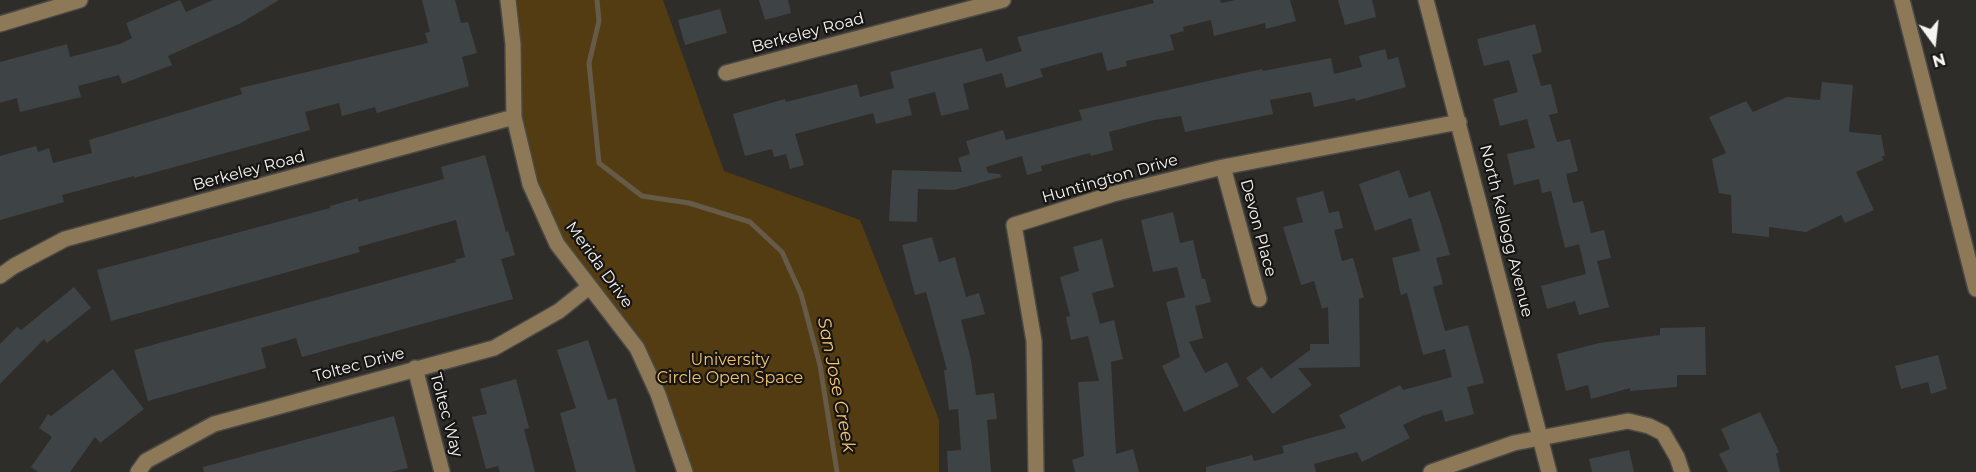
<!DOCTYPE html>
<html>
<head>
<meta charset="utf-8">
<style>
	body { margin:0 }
	#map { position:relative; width:1976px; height:472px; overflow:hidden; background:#2f2d29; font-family:Montserrat,sans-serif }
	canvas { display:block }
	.north { position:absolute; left:1904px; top:12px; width:60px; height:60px; -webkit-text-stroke:4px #161513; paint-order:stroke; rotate:165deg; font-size:16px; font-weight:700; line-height:24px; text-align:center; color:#f5f4f1 }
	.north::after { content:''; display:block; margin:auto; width:21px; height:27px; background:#f5f4f1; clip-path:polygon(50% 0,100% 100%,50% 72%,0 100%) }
</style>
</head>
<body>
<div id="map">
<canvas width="1976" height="472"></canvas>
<div class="north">N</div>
</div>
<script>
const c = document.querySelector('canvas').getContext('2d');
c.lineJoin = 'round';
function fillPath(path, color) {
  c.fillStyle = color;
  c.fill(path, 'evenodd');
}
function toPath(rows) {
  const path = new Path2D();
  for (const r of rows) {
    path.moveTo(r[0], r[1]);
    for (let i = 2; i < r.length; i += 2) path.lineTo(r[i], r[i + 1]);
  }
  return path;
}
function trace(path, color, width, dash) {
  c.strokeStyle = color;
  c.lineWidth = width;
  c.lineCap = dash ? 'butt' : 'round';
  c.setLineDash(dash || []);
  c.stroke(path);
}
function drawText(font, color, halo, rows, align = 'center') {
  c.font = font + ' Montserrat,sans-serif';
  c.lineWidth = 4.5;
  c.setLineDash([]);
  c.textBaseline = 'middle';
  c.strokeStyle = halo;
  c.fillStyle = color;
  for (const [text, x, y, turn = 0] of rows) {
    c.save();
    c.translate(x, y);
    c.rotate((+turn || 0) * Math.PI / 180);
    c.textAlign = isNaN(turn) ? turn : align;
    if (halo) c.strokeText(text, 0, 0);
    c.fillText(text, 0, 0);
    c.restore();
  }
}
fillPath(toPath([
	[508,0,663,0,724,171,860,220,939,420,939,472,685,472,637,348,557,244,514,117]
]), '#533c11');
trace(toPath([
	[597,0,599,21,589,63,599,163,642,196,689,203,750,222,782,252,801,294,820,365,837,472]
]), '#665b48', 5);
fillPath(toPath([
	[180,0,186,12,213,0,279,0,241,23,168,56,172,65,122,84,119,75,78,86,81,97,20,112,17,98,0,103,0,62,67,44,70,57,120,44,132,38,126,23],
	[422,0,455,0,461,23,468,22,477,53,462,57,469,86,377,113,375,107,342,116,339,103,305,112,310,130,134,178,134,176,62,195,64,202,0,220,0,156,36,146,38,152,49,148,53,163,92,153,89,140,242,94,240,88,428,43,425,33,430,32],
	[759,0,788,0,791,13,765,20],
	[1153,0,1220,0,1221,3,1235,0,1290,0,1296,21,1266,29,1265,23,1214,36,1211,20,1183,27,1184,31,1170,35,1174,50,1126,61,1127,66,1107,71,1102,52,1040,69,1043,77,1006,88,1002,73,963,84,969,109,941,116,935,92,908,99,912,115,876,124,873,113,795,134,804,165,790,169,786,154,774,157,772,149,745,156,733,114,785,99,786,102,857,84,860,97,894,88,890,72,982,48,986,62,1022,51,1017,37,1154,3],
	[1338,0,1372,0,1376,17,1345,25],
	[720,9,727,33,685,45,678,20],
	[1535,24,1542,52,1532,55,1541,86,1551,84,1558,113,1549,115,1557,142,1570,139,1578,171,1566,174,1573,203,1583,201,1591,233,1604,230,1611,258,1597,261,1609,307,1579,315,1575,301,1547,309,1541,286,1586,274,1579,244,1565,248,1551,191,1542,193,1539,179,1514,185,1507,154,1535,148,1527,119,1500,126,1493,99,1518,92,1509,60,1484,66,1477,39],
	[1385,49,1388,60,1398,57,1406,87,1356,101,1355,98,1314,107,1311,92,1270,100,1273,114,1185,132,1181,116,1154,120,1109,132,1113,150,1091,156,1090,153,1041,166,1042,171,1027,175,1022,156,986,167,988,173,1000,174,1001,177,954,190,918,189,917,222,889,221,892,170,962,172,958,158,970,154,966,141,1003,130,1006,140,1082,120,1079,110,1262,69,1263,71,1331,58,1334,74,1362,67,1359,56],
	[1822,82,1853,85,1849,132,1881,135,1885,156,1882,156,1883,160,1856,172,1874,210,1845,223,1841,215,1806,232,1769,227,1769,237,1732,233,1731,195,1719,193,1712,159,1726,153,1709,117,1746,101,1753,112,1787,97,1820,100],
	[485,155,506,232,508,231,515,255,501,259,513,299,302,357,296,338,261,348,266,368,148,401,134,350,456,262,455,260,465,257,456,220,358,247,360,252,111,321,97,270,330,208,330,206,358,198,358,202,444,179,441,167],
	[1399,170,1409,198,1430,191,1441,224,1450,255,1436,258,1443,284,1433,287,1445,331,1468,325,1484,383,1467,387,1474,414,1445,422,1442,410,1422,416,1403,425,1410,438,1362,462,1357,452,1314,464,1316,472,1206,472,1206,467,1252,455,1254,461,1284,453,1282,446,1346,428,1339,415,1400,385,1403,390,1452,377,1445,349,1423,355,1407,293,1401,295,1392,258,1420,251,1411,218,1375,231,1359,184],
	[1323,191,1329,213,1339,211,1343,228,1334,230,1342,261,1353,258,1364,297,1359,299,1360,367,1298,368,1312,385,1273,414,1246,378,1262,367,1271,379,1310,350,1310,344,1329,344,1328,307,1322,309,1314,281,1301,285,1283,227,1303,222,1296,198],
	[1173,212,1180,243,1193,240,1202,279,1205,279,1211,302,1195,306,1203,338,1189,342,1205,373,1227,362,1239,386,1184,412,1162,366,1180,357,1166,302,1185,297,1177,267,1153,272,1141,220],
	[932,237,939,262,955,257,966,297,979,293,985,314,961,320,971,360,976,395,994,393,997,419,987,420,991,472,948,472,947,451,961,450,958,409,949,410,944,370,947,370,926,292,915,295,902,245],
	[1102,239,1114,287,1092,293,1100,324,1114,320,1123,359,1111,362,1116,454,1133,449,1139,472,1075,472,1072,460,1084,456,1078,382,1099,381,1088,336,1071,340,1066,317,1070,316,1060,277,1079,271,1073,247],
	[74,287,91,308,47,343,44,339,0,384,0,344,17,327,21,330],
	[1705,327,1706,375,1677,375,1677,387,1630,391,1630,388,1591,399,1588,385,1566,391,1557,354,1599,343,1660,335,1660,328],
	[588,340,608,400,616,398,636,472,576,472,560,413,576,408,557,350],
	[1938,355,1947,389,1931,394,1928,382,1901,389,1895,366],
	[113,369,144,409,100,443,95,437,70,472,38,472,31,467,52,437,39,428,48,414,51,416],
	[516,379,529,428,524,429,535,472,500,472,498,466,486,469,472,417,487,414,480,389],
	[1760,412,1779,452,1776,454,1780,472,1728,472,1719,454,1730,449,1721,429],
	[394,416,408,468,391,472,204,472,203,467],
	[1629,450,1634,472,1592,472,1589,459]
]), '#3e4346');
const minor = toPath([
	[508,0,513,44,514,117,530,184,557,244,637,348,658,394,685,472],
	[1426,0,1549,472],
	[1902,0,1976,289],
	[0,24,80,0],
	[726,73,1003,0],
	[1223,167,1259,299],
	[0,276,14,266,65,239,514,117],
	[415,368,442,472],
	[138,472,146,461,214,424,494,348,559,311,589,287],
	[1036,472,1034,341,1014,225,1113,194,1223,167,1459,122],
	[1431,472,1514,443,1628,421,1649,426,1663,433,1677,457,1682,472]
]);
trace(minor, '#4b4945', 18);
trace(minor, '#8d7958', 15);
drawText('16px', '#f5f4f1', '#161513', [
	["Berkeley Road",808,33,-15],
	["Berkeley Road",249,171,-15],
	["Huntington Drive",1110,179,-16],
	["Devon Place",1258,228,75],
	["North Kellogg Avenue",1506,231,76],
	["Merida Drive",599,265,54],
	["Toltec Drive",359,365,-15],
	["Toltec Way",446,415,75]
]);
drawText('16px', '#f5c26d', '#161513', [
	["University",730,360],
	["Circle Open Space",730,378]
]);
drawText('italic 18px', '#f8c570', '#161513', [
	["San Jose Creek",836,385,79]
]);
</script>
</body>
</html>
